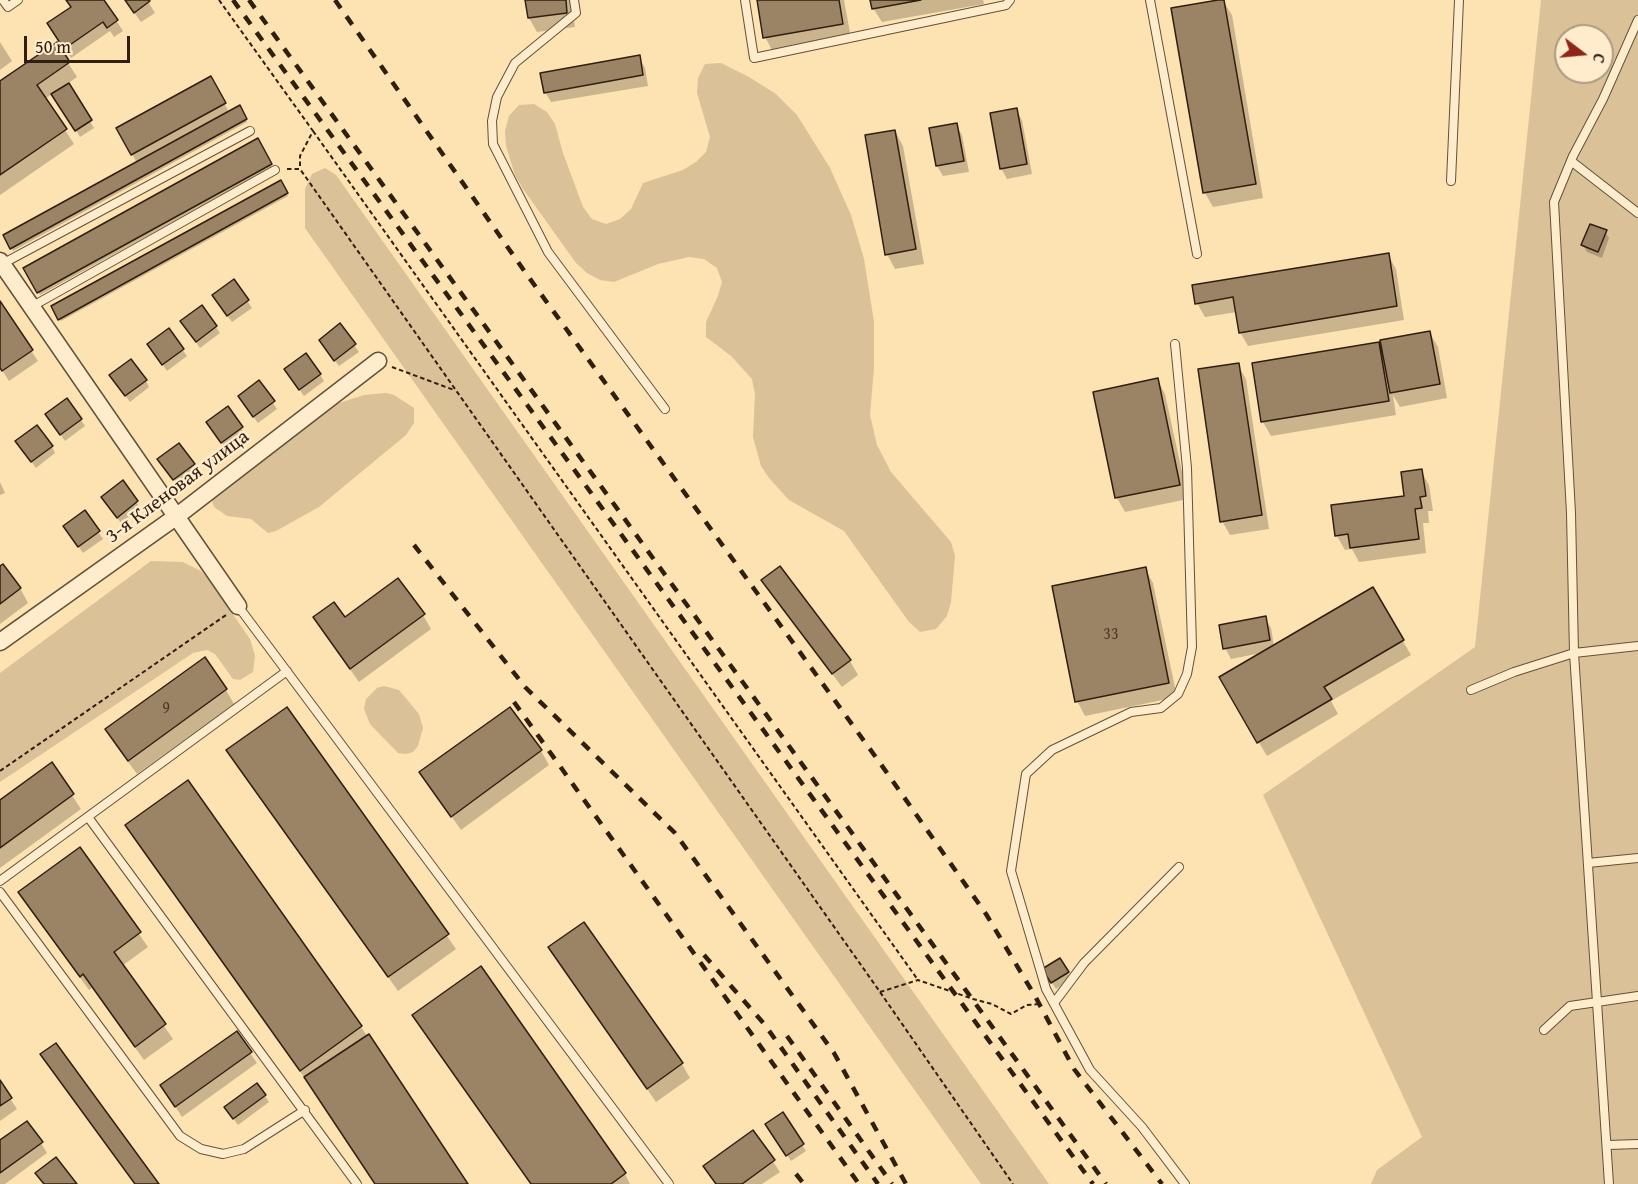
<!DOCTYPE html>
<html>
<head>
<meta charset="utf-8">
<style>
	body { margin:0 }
	#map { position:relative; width:1638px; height:1184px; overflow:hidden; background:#fde2b2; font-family:"Gentium Book Plus",serif }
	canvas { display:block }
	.north { position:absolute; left:1554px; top:24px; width:60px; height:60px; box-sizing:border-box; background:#feeccd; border:2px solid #ac9a82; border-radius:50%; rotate:106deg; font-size:16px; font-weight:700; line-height:24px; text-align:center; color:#301f11 }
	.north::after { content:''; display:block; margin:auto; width:21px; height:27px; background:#8f2418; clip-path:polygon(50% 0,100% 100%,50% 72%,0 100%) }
	.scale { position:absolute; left:24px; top:36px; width:106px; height:27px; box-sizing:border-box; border:3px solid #301f11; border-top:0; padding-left:8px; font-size:18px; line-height:21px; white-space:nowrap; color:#301f11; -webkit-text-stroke:4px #feeccd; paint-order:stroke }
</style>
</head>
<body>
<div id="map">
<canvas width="1638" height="1184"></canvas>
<div class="north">С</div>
<div class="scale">50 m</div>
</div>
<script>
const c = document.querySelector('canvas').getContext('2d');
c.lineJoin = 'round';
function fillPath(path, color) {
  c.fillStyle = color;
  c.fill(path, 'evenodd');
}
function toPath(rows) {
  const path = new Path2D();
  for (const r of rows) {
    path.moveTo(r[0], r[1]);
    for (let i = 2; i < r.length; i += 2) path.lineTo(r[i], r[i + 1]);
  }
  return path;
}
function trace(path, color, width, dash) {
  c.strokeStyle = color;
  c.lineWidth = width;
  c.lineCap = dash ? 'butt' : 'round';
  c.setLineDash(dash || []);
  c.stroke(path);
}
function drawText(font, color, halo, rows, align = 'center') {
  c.font = font + ' "Gentium Book Plus",serif';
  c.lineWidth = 5;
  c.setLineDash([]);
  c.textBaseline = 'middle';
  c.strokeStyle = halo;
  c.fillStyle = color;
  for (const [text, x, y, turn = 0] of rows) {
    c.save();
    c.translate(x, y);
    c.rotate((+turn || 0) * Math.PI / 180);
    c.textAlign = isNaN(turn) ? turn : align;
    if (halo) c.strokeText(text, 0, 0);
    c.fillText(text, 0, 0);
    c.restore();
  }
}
fillPath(toPath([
	[1541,0,1638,0,1638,1184,1371,1184,1377,1170,1422,1137,1263,795,1475,647],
	[1566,36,1602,36,1602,72,1566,72],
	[721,63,749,77,776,94,797,115,830,168,851,215,864,259,874,322,874,368,870,415,877,445,891,472,951,542,955,556,951,602,947,616,936,629,920,632,909,622,844,531,789,500,769,478,761,466,753,437,755,394,752,379,731,356,706,337,706,322,718,296,722,282,717,268,704,259,689,257,658,264,614,282,600,280,587,273,576,263,523,189,515,175,506,146,505,131,509,116,519,105,534,104,547,112,555,124,563,153,583,207,592,219,606,224,620,219,631,209,643,183,683,170,696,162,706,152,710,137,697,93,698,78,705,64],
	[325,168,336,175,1049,1184,981,1184,305,228,305,189,312,174],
	[386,393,394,395,414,408,414,423,406,435,319,507,276,531,268,533,251,519,227,516,214,507,212,501,214,494,336,404,364,395],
	[151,561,183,562,201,571,207,577,250,639,255,656,253,672,240,680,233,679,215,654,207,650,193,653,0,782,0,673],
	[384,686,399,690,419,714,423,728,418,746,413,752,406,754,398,753,370,724,364,709,366,699,377,688]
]), '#dac197');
fillPath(toPath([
	[68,0,103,0,123,31,114,37,110,31,71,58,55,34,72,8],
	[125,0,147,0,155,13,141,22],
	[527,0,571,0,575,27,537,32,529,18],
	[758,0,844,0,851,38,773,52,765,37],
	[872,0,983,0,984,4,882,22,873,8],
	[1223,1,1232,15,1263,198,1213,207,1205,193,1172,10],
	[0,42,12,61,0,70],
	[56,44,77,77,67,84,94,128,80,137,53,93,45,99,74,144,0,195,0,83],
	[639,57,645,68,648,86,551,102,545,92],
	[210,78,229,112,239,107,247,122,13,251,5,236,137,163,118,129],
	[1016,110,1022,120,1032,174,1007,179,1001,168],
	[956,125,962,135,969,172,943,176,937,166],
	[895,131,903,146,924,264,895,269,887,254],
	[257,140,272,167,40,295,25,268],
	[280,182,288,196,61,321,53,307],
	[1605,232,1609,238,1602,258,1587,252,1583,245],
	[1388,255,1396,269,1404,320,1248,346,1240,332,1237,312,1205,317,1197,303],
	[233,281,252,308,232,322,217,302],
	[0,304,38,361,9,381,0,367],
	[202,307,220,333,200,348,186,328],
	[340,325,359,352,339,366,324,347],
	[168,330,187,356,167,371,153,351],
	[1430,333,1438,347,1447,398,1400,407,1393,395,1396,415,1271,436,1263,422,1378,344,1383,352],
	[1238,365,1246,379,1269,529,1230,535,1222,521],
	[320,375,324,381,304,396,290,376],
	[1157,379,1165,394,1188,499,1125,512,1117,498,1095,393],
	[146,381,149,387,130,402,115,382],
	[259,382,277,409,258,423,243,403],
	[227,408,246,435,226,449,212,429],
	[81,420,85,426,65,441,51,421],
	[52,447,55,453,36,468,21,448],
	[193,464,197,471,178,485,163,466],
	[1421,471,1429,485,1433,511,1428,511,1429,523,1423,523,1426,553,1359,562,1352,549,1345,550,1337,536,1406,497],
	[0,482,5,493,0,495],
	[123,483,141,509,121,523,107,504],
	[84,512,103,539,83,553,69,533],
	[0,568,20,588,28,603,0,624],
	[780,568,850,661,858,675,842,687,772,594,763,580],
	[1145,569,1153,583,1177,697,1085,716,1077,701],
	[1372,589,1411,655,1331,701,1338,714,1267,756,1221,678,1261,653,1231,659,1225,648,1265,618,1271,628,1274,646],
	[423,615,431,629,359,682,314,618,345,619],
	[226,690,234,704,137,774,115,744],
	[287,709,456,949,398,991,228,751],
	[541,751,549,765,461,830,421,773],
	[51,764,81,809,0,868,0,801],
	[188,783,361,1027,466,1184,375,1184,309,1084,135,840],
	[80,849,148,947,122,966,173,1039,144,1060,92,988,89,990,28,906],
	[550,948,682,1064,690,1078,656,1102],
	[1059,960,1071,979,1056,989,1044,970],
	[481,969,625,1174,630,1184,531,1184,423,1029],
	[236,1033,257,1063,182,1117,162,1086],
	[42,1054,157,1184,135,1184,51,1069],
	[0,1083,17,1109,0,1121],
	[265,1096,269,1102,238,1125,230,1114],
	[771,1131,802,1145,806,1151,791,1161],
	[753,1132,780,1172,762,1184,717,1184],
	[0,1142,41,1143,47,1153,5,1184,0,1184]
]), '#0003');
const building = toPath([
	[66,0,104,0,118,20,107,28,103,22,64,49,47,23,71,7,66,0],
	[125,0,149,0,150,1,134,13,125,0],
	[525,0,566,0,567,13,528,18,525,0],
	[757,0,839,0,843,24,763,38,757,0],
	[870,0,921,0,872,9,870,0],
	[1218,0,1224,0,1256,184,1203,193,1171,8,1218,0],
	[57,42,70,62,37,85,67,129,0,175,0,81,57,42],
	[640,55,643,75,544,93,540,73,640,55],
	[211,76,226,103,131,155,116,128,211,76],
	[69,83,92,120,75,131,51,94,69,83],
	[240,105,247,119,10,249,3,235,240,105],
	[1017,108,1027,164,1000,169,990,113,1017,108],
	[957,123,964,161,936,166,929,128,957,123],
	[895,130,916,249,885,255,865,135,895,130],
	[258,138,272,164,37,293,23,268,258,138],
	[281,180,288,193,58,320,51,306,281,180],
	[1590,224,1607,230,1598,252,1581,245,1590,224],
	[1389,253,1397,306,1239,333,1233,297,1195,304,1192,285,1389,253],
	[234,279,249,300,227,316,212,295,234,279],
	[0,301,33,350,2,371,0,368,0,301],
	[202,305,217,326,196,342,180,321,202,305],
	[340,323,356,344,334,361,319,340,340,323],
	[169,328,184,349,162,365,147,344,169,328],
	[1430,331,1440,384,1390,393,1380,340,1430,331],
	[1379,342,1389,401,1261,422,1252,363,1379,342],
	[306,353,321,374,299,390,284,369,306,353],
	[131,359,147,380,125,396,109,375,131,359],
	[1239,363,1262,515,1220,522,1198,369,1239,363],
	[1158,378,1180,485,1115,498,1093,392,1158,378],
	[259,380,275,401,253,417,238,396,259,380],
	[67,398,82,419,60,435,45,414,67,398],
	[228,406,243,427,221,443,206,422,228,406],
	[37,425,53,446,31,462,15,441,37,425],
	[179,443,195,464,173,480,157,459,179,443],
	[1422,469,1426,496,1420,497,1422,508,1415,509,1419,539,1350,548,1348,534,1335,536,1331,505,1404,496,1401,472,1422,469],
	[123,480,138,501,117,518,101,497,123,480],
	[85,510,100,531,78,547,63,526,85,510],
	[3,564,21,588,0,604,0,566,3,564],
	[780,566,851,660,832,674,761,580,780,566],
	[1146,567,1169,683,1075,702,1052,586,1146,567],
	[398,578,425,614,350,669,313,617,334,602,345,617,398,578],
	[1373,587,1404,640,1324,687,1332,699,1257,743,1219,677,1373,587],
	[1266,616,1270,640,1223,649,1219,625,1266,616],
	[205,657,227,689,128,761,105,729,205,657],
	[287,707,449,934,388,977,226,750,287,707],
	[510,707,542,750,451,817,419,772,510,707],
	[52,762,74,794,0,848,0,800,52,762],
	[188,780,362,1026,300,1071,125,825,188,780],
	[80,847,141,932,114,952,166,1024,135,1047,83,974,80,977,18,892,80,847],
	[584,922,683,1063,647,1089,548,947,584,922],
	[1060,958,1069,972,1051,983,1042,969,1060,958],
	[481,966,626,1173,611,1184,531,1184,412,1015,481,966],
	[237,1031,252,1052,175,1107,160,1085,237,1031],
	[369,1034,468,1184,375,1184,304,1077,369,1034],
	[56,1043,159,1184,135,1184,40,1054,56,1043],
	[0,1080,12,1098,0,1106,0,1080],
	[257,1083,266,1095,233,1119,224,1107,257,1083],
	[783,1112,804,1144,786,1156,765,1124,783,1112],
	[27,1121,43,1142,0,1173,0,1140,27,1121],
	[753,1130,775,1160,742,1184,716,1184,703,1166,753,1130],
	[56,1157,77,1184,44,1184,35,1173,56,1157]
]);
fillPath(building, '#9b8465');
trace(building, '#301f11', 1.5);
const service = toPath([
	[3,0,8,7,18,0],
	[574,0,576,13,515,63,497,97,492,121,493,144,548,252,665,409],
	[745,0,754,58,1006,5,1010,0],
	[1150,0,1197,254],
	[1571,161,1638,213],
	[1451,181,1459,0],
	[2,264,250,131],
	[31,307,275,170],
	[1175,344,1187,468,1192,647,1187,674,1178,694,1161,708,1131,712,1052,750,1026,774,1011,871,1046,989,1090,1070,1142,1127,1185,1184],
	[238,606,669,1184],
	[1471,690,1514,672,1574,653,1638,646],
	[88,817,357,1184],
	[1588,863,1638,858],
	[0,881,287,671],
	[0,892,180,1136,201,1149,223,1154,244,1149,305,1110],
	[1054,1003,1084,963,1179,867],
	[1544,1030,1570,1006,1638,996],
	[1608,1145,1638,1144],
	[1609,1184,1574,653,1571,513,1554,202,1573,156,1603,99,1638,20]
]);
const minor = toPath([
	[0,261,238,606],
	[0,642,177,516,378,361]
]);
trace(service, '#635039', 10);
trace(minor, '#635039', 19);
trace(toPath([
	[219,0,313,131,300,156,300,169],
	[313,131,918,980],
	[287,169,300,169,880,992,1013,1184],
	[392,367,454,390],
	[0,771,226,615],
	[880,992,918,980,973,999,992,1004,1011,1014,1027,1005,1040,1004]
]), '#301f11', 2, [4.5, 3]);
trace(service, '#feeccd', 8);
trace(minor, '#feeccd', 16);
trace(toPath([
	[233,0,1093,1184],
	[249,0,1106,1184],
	[335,0,525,272,880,763,986,914,1035,996,1074,1069,1162,1184],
	[414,545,525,687,675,833,834,1053,906,1184],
	[514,702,859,1184],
	[704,955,765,1025,878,1184],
	[787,1036,892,1184],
	[796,1174,804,1184]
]), '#301f11', 4.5, [10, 10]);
drawText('16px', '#4b3826', null, [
	["33",1111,635],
	["9",166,709]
]);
drawText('20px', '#301f11', '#feeccd', [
	["3-я Кленовая улица",178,487,-37]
]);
</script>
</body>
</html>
